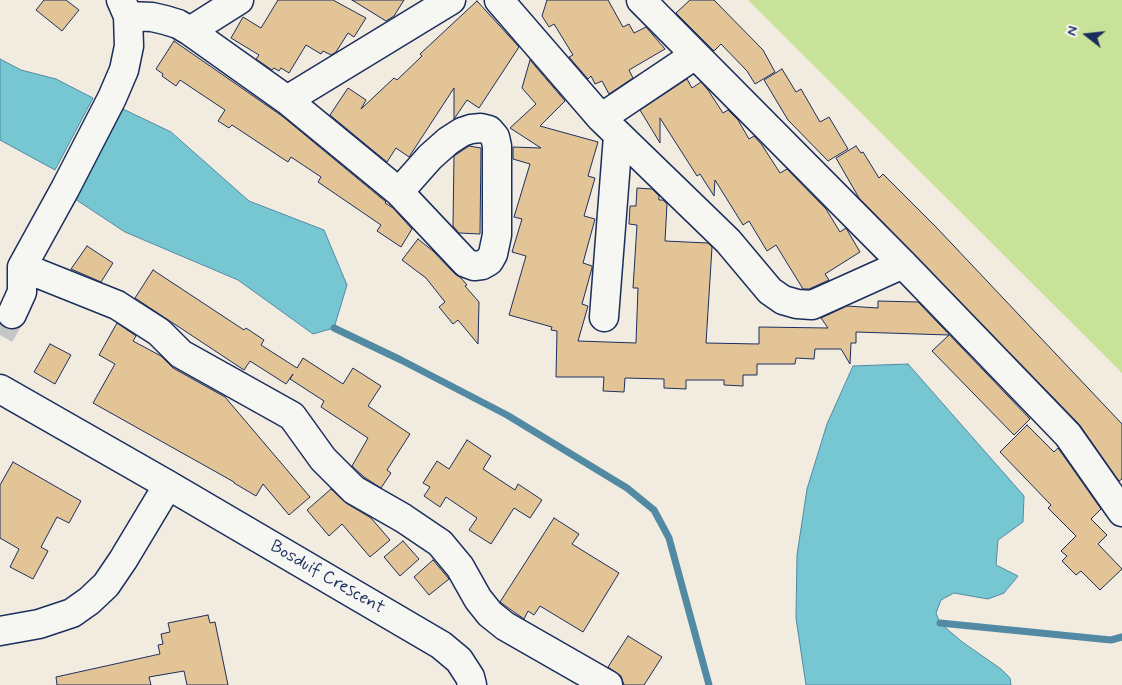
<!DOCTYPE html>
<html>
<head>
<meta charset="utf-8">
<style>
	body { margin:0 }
	#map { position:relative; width:1122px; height:685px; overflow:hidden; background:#f2ece0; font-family:Mynerve,sans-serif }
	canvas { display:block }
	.north { position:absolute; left:1062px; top:10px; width:50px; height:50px; -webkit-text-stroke:4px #f6f6f2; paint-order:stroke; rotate:286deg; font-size:14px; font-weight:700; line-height:20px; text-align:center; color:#1b2f5e }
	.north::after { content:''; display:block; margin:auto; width:18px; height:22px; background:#1b2f5e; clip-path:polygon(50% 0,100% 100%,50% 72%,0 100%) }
</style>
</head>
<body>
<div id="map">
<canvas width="1122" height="685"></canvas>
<div class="north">N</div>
</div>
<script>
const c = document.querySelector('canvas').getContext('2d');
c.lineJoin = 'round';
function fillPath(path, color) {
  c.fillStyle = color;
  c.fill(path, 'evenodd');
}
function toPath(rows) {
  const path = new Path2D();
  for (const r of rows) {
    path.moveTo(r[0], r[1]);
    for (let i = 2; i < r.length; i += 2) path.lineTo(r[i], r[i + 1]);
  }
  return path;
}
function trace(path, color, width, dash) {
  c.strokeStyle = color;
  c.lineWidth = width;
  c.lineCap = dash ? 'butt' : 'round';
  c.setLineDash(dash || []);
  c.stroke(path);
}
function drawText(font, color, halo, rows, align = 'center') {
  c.font = font + ' Mynerve,sans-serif';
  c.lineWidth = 4.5;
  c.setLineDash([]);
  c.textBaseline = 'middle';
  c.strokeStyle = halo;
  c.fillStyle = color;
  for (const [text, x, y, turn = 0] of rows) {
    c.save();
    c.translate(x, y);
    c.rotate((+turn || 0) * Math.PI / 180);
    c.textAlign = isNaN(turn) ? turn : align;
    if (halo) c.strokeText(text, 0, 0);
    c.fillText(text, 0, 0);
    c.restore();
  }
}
fillPath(toPath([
	[748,0,1122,0,1122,373]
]), '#c8e299');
const water = toPath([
	[0,59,21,70,56,79,93,98,55,170,0,140,0,59],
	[123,109,171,132,249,201,324,230,347,285,334,328,313,334,238,280,125,232,75,199,123,109],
	[908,364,1024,496,1023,522,998,540,996,565,1018,576,1004,593,988,599,954,593,941,600,936,613,940,623,961,641,1001,669,1010,678,1011,685,806,685,796,618,797,555,807,489,827,424,853,366,908,364]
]);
fillPath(water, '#77c7d3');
trace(water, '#528aa4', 1);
trace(toPath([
	[334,328,401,360,507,415,627,488,654,510,669,538,709,685],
	[940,623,1111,640,1122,637]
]), '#528aa4', 7);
const building = toPath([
	[44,0,66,0,79,10,62,31,36,10,44,0],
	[278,0,333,0,366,18,354,37,348,33,336,52,331,55,323,51,321,54,306,45,289,73,281,68,279,71,274,68,272,70,256,59,259,55,231,38,243,17,261,28,278,0],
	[352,0,404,0,394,16,386,21,352,0],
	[547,0,608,0,623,27,629,24,634,33,646,27,665,49,629,70,633,78,609,94,602,81,595,84,591,76,588,79,569,57,573,55,554,24,549,27,542,16,547,0],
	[690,0,714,0,763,50,775,72,755,84,747,71,721,44,714,51,676,13,690,0],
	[477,1,519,47,479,108,467,100,454,119,454,88,409,157,396,148,387,162,330,115,348,88,366,100,361,109,394,78,397,80,422,56,420,54,477,1],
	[174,41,282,116,386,202,385,203,393,208,412,229,401,247,377,231,381,225,318,182,321,177,291,157,288,162,232,125,229,128,218,121,225,110,180,80,176,86,162,76,163,74,156,69,174,41],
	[530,60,565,101,540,126,598,142,588,176,595,178,584,216,595,219,583,263,592,266,592,268,582,304,588,306,578,341,636,343,638,288,633,288,637,225,629,224,630,206,636,206,637,188,652,189,659,196,659,200,663,200,667,204,665,241,708,243,712,247,706,343,759,344,759,327,828,328,821,318,847,306,878,308,878,301,918,302,1030,419,1014,435,932,351,949,335,856,332,856,343,851,343,850,364,841,349,815,349,814,359,796,358,795,364,757,364,757,375,743,375,743,386,724,385,724,380,686,380,686,389,664,388,664,379,625,378,624,392,603,391,604,377,556,377,557,331,551,330,552,327,509,315,526,256,512,252,522,219,514,217,530,164,513,159,513,147,541,148,510,128,536,104,522,88,530,60],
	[782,69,796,92,801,89,820,122,829,117,848,149,828,161,788,120,764,80,782,69],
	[687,79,692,88,701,82,708,90,723,113,728,110,738,120,749,139,754,136,762,145,780,173,787,169,826,209,840,232,846,228,860,252,825,274,829,280,809,289,803,289,776,245,767,251,749,221,743,225,715,180,714,196,700,174,697,176,660,118,660,143,640,110,687,79],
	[469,146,481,148,480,234,459,233,453,226,454,156,469,146],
	[856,146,861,153,863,152,879,178,883,174,936,227,1122,424,1122,479,1119,481,1079,424,859,198,836,158,856,146],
	[418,239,433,251,455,274,461,278,467,285,465,286,479,302,478,344,458,320,453,324,439,307,445,302,426,278,402,260,418,239],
	[87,246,113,263,101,282,71,269,87,246],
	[153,270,244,330,246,328,264,340,261,345,297,368,303,358,343,384,353,368,381,386,368,406,410,434,387,470,391,473,381,488,364,477,352,466,368,438,321,407,324,401,290,379,293,374,286,384,250,361,244,370,135,298,153,270],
	[117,323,136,336,133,341,161,356,173,368,225,397,310,497,289,515,263,484,256,496,234,483,234,482,93,403,115,364,99,355,117,323],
	[50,344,71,355,55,384,34,372,50,344],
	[1027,425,1054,452,1058,448,1101,509,1091,519,1107,535,1098,544,1122,569,1100,590,1081,571,1076,575,1062,561,1067,556,1061,551,1076,536,1048,508,1051,505,1000,452,1027,425],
	[467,440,491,456,483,469,515,490,518,484,542,500,530,518,514,508,491,544,469,530,477,518,446,497,440,507,424,496,430,487,423,483,437,461,449,469,467,440],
	[13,462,81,501,69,523,57,517,41,547,48,551,33,579,10,567,19,549,0,538,0,485,13,462],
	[331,489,346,503,371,518,390,540,370,557,342,524,329,536,307,510,331,489],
	[554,518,579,534,572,544,619,573,583,632,540,606,534,615,528,611,524,619,500,602,554,518],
	[403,541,419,559,400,576,384,557,403,541],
	[433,560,449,579,429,595,414,577,433,560],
	[208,615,210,623,215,622,228,685,187,685,184,671,149,677,151,685,57,685,56,677,160,654,158,645,163,644,161,634,170,632,168,623,208,615],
	[628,636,662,657,644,685,624,685,621,676,608,667,628,636]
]);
fillPath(building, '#e3c496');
trace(building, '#1b2f5e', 1);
trace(toPath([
	[0,335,12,314]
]), '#c7c6c6', 28, [28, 14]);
const minor = toPath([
	[499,0,601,118,728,241,770,291,783,300,797,304,812,305,903,264],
	[641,0,903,264,1068,435,1122,512],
	[128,16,152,17,165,20,178,24,190,31,287,100,399,192,466,263,474,266,482,265,489,261,493,254,497,235,497,146,495,137,489,130,481,128,471,129,462,132,448,141,430,157,399,192],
	[190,31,239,0],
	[287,100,451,0],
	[601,118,695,55],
	[22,267,117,305,159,332,181,354,292,416,323,459,354,490,403,518,440,543,460,567,478,599,490,614,505,626,608,685],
	[12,314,22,292,22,267,65,189,112,98,124,70,129,46,128,16,121,0],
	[604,317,618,136],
	[0,389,168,485,441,645,459,660,470,677,472,685],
	[0,631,39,624,72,613,89,601,106,585,123,560,168,485]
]);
trace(minor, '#1b2f5e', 31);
trace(minor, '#f6f6f2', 28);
drawText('18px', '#1b2f5e', '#f6f6f2', [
	["Bosduif Crescent",327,578,30]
]);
</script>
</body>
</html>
